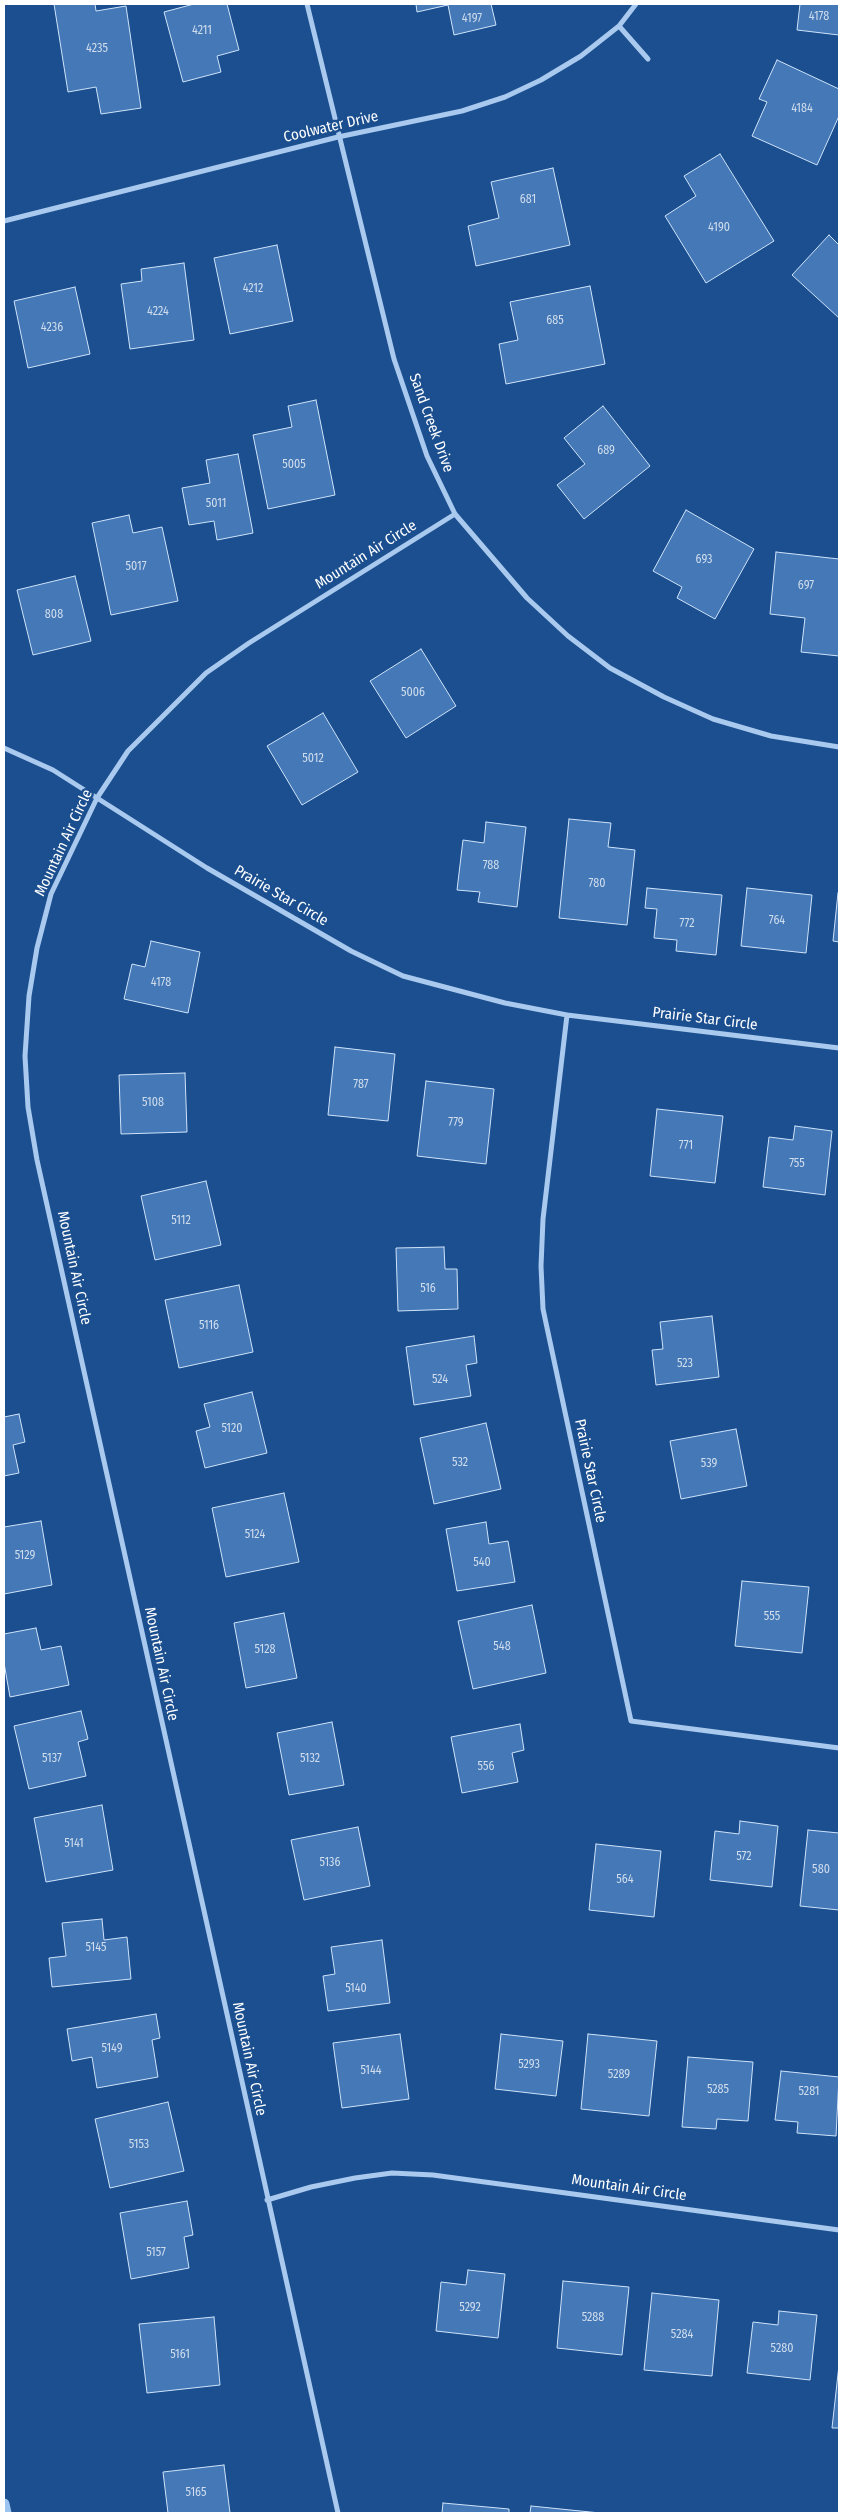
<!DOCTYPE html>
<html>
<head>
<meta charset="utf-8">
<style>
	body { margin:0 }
	#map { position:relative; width:843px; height:2517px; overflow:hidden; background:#1b4f8f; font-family:"Fira Sans Condensed",sans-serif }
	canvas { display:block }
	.frame { position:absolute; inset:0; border:5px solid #fff; pointer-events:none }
</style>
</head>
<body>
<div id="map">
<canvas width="843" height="2517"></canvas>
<div class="frame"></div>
</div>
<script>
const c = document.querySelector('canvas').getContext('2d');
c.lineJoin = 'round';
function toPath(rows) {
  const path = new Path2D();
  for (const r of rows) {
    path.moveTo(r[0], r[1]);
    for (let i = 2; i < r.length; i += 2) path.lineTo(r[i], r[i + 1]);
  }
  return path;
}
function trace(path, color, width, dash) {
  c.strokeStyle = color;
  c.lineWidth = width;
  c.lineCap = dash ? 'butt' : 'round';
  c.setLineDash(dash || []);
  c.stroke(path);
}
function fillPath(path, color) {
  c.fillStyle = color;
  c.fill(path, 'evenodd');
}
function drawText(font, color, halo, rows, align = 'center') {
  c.font = font + ' "Fira Sans Condensed",sans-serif';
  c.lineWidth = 5;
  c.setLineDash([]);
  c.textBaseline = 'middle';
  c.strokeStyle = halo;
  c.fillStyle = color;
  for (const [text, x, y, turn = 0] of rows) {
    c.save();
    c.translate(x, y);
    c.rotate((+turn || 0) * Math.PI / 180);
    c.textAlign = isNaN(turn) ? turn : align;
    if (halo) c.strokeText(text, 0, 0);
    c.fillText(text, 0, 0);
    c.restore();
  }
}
trace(toPath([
	[4,2504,6,2513]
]), '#9cc4f0', 11);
const building = toPath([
	[54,4,95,4,96,11,126,6,141,108,101,114,96,87,68,92,54,4],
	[194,4,227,4,239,50,217,56,221,72,183,82,164,12,194,4],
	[416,4,491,4,496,25,454,35,448,5,417,12,416,4],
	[800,4,839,4,839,35,797,30,800,4],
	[777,60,839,89,839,116,817,165,752,136,767,102,759,99,777,60],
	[720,154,774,241,706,283,665,216,696,196,684,176,720,154],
	[553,168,570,245,476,266,468,226,499,218,491,182,553,168],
	[829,235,839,245,839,318,792,275,829,235],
	[277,245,293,321,230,334,214,258,277,245],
	[184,263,194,340,130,349,121,284,142,281,141,269,184,263],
	[590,286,605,364,506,384,499,344,518,340,510,302,590,286],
	[75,287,90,354,28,368,14,301,75,287],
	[316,400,335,495,268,509,253,435,292,427,288,406,316,400],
	[603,406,650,466,584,519,557,485,585,464,564,438,603,406],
	[238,454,253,533,217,540,214,521,189,525,182,488,210,483,206,460,238,454],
	[686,510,754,549,715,619,677,598,682,587,653,571,686,510],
	[129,515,133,533,162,527,178,601,111,615,92,523,129,515],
	[776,552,839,559,839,656,801,652,805,618,770,614,776,552],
	[75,576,91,641,33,655,17,590,75,576],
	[421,649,456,706,406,738,370,681,421,649],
	[323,713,358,772,302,805,267,746,323,713],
	[569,819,611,823,608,847,635,850,627,925,559,918,569,819],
	[486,822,526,827,517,907,478,902,480,892,457,890,463,840,484,843,486,822],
	[647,888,722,895,716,955,676,951,677,940,654,938,657,909,645,908,647,888],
	[747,888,812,895,806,953,741,946,747,888],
	[838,893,839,893,839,942,833,941,838,893],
	[151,941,200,952,188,1013,124,999,132,964,145,967,151,941],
	[335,1047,395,1054,388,1121,328,1115,335,1047],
	[185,1073,187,1132,121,1134,119,1075,185,1073],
	[426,1081,494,1089,486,1164,417,1156,426,1081],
	[657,1109,723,1116,715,1183,650,1176,657,1109],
	[795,1126,832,1131,825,1195,763,1187,769,1137,793,1140,795,1126],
	[206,1181,221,1245,155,1260,141,1196,206,1181],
	[444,1247,445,1269,457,1269,458,1309,398,1311,396,1248,444,1247],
	[239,1285,253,1352,179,1368,165,1300,239,1285],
	[712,1316,719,1377,656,1385,652,1350,663,1349,660,1322,712,1316],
	[474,1336,477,1363,466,1365,471,1396,414,1405,406,1347,474,1336],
	[252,1392,267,1453,205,1468,196,1431,210,1427,204,1404,252,1392],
	[19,1414,25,1442,13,1445,19,1473,4,1476,4,1417,19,1414],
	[486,1423,501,1489,434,1504,420,1438,486,1423],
	[736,1429,747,1486,681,1499,670,1441,736,1429],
	[284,1493,299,1562,226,1577,212,1508,284,1493],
	[41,1521,52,1585,4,1594,4,1527,41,1521],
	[486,1522,489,1544,508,1541,515,1582,457,1591,446,1529,486,1522],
	[742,1581,809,1587,802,1653,735,1646,742,1581],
	[532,1605,546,1673,473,1689,458,1621,532,1605],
	[284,1613,297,1678,246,1688,234,1623,284,1613],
	[36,1628,41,1650,61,1646,69,1685,10,1697,4,1663,4,1634,36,1628],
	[81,1711,88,1739,78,1742,86,1776,29,1789,14,1726,81,1711],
	[332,1722,344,1785,289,1795,277,1733,332,1722],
	[520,1724,524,1750,512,1753,518,1782,462,1793,451,1737,520,1724],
	[102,1805,113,1870,46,1882,34,1818,102,1805],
	[740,1821,778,1826,772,1887,710,1880,715,1831,739,1834,740,1821],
	[358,1827,370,1886,304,1900,291,1840,358,1827],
	[808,1830,839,1833,839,1910,800,1906,808,1830],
	[596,1844,661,1851,654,1917,589,1910,596,1844],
	[102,1919,104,1940,127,1937,131,1979,52,1987,49,1958,66,1956,62,1923,102,1919],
	[382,1940,390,2003,328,2011,323,1976,335,1974,331,1947,382,1940],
	[156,2014,160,2038,152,2040,158,2077,97,2088,92,2057,72,2061,67,2029,156,2014],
	[400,2034,409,2099,342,2108,333,2043,400,2034],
	[501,2034,563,2041,556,2096,495,2089,501,2034],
	[588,2034,657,2041,649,2116,581,2109,588,2034],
	[688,2057,753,2062,748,2121,717,2119,716,2129,682,2127,688,2057],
	[781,2071,839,2077,836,2136,797,2133,798,2122,775,2120,781,2071],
	[168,2102,184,2171,110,2188,95,2119,168,2102],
	[187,2201,193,2235,184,2237,189,2268,131,2279,120,2213,187,2201],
	[468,2270,505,2274,498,2338,436,2331,441,2282,466,2285,468,2270],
	[563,2281,629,2287,622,2355,557,2348,563,2281],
	[652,2293,719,2300,712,2376,644,2370,652,2293],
	[779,2311,817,2315,810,2380,747,2373,753,2322,778,2325,779,2311],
	[214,2317,220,2385,147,2393,139,2324,214,2317],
	[839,2365,839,2428,832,2428,839,2365],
	[224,2465,230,2513,168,2513,163,2472,224,2465],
	[443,2503,509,2509,509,2513,442,2513,443,2503],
	[531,2506,600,2513,530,2513,531,2506]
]);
fillPath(building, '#4478b7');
trace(building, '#cfe3fa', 1);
trace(toPath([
	[307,4,394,359,427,456,455,514,527,598,568,636,610,668,664,697,713,719,771,736,839,747],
	[619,26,648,59],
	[4,221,338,137,462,111,505,97,541,80,581,56,619,26,636,4],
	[4,748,53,770,207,868,351,951,403,976,505,1003,567,1015],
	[839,1048,567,1015,543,1219,541,1266,543,1309,631,1721,839,1748],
	[267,2200,311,2187,355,2178,392,2173,433,2175,839,2230],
	[338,2513,37,1160,28,1107,25,1056,29,996,37,948,51,894,97,798,128,751,206,673,249,643,455,514]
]), '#a9c9ee', 5);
drawText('12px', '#d0dded', null, [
	["4178",819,17],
	["4197",472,19],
	["4211",202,31],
	["4235",97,49],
	["4184",802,109],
	["681",528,200],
	["4190",719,228],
	["4212",253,289],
	["4224",158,312],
	["685",555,321],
	["4236",52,328],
	["689",606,451],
	["5005",294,465],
	["5011",216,504],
	["693",704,560],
	["5017",136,567],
	["697",806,586],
	["808",54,615],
	["5006",413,693],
	["5012",313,759],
	["788",491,866],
	["780",597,884],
	["764",777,921],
	["772",687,924],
	["4178",161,983],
	["787",361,1085],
	["5108",153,1103],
	["779",456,1123],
	["771",686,1146],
	["755",797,1164],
	["5112",181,1221],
	["516",428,1289],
	["5116",209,1326],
	["523",685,1364],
	["524",440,1380],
	["5120",232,1429],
	["532",460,1463],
	["539",709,1464],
	["5124",255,1535],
	["5129",25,1556],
	["540",482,1563],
	["555",772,1617],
	["548",502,1647],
	["5128",265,1650],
	["5137",52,1759],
	["5132",310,1759],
	["556",486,1767],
	["5141",74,1844],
	["572",744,1857],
	["5136",330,1863],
	["580",821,1870],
	["564",625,1880],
	["5145",96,1948],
	["5140",356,1989],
	["5149",112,2049],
	["5293",529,2065],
	["5144",371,2071],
	["5289",619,2075],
	["5285",718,2090],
	["5281",809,2092],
	["5153",139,2145],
	["5157",156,2253],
	["5292",470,2308],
	["5288",593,2318],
	["5284",682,2335],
	["5280",782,2349],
	["5161",180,2355],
	["5165",196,2493]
]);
drawText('15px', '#fff', '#1b4f8f', [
	["Coolwater Drive",331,127,-13],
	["Sand Creek Drive",431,423,70],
	["Mountain Air Circle",366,555,-32],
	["Mountain Air Circle",64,843,-65],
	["Prairie Star Circle",281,896,30],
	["Prairie Star Circle",705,1019,7],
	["Mountain Air Circle",74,1268,78],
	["Prairie Star Circle",590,1471,78],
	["Mountain Air Circle",161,1664,78],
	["Mountain Air Circle",249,2059,78],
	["Mountain Air Circle",629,2188,8]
]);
</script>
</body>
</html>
